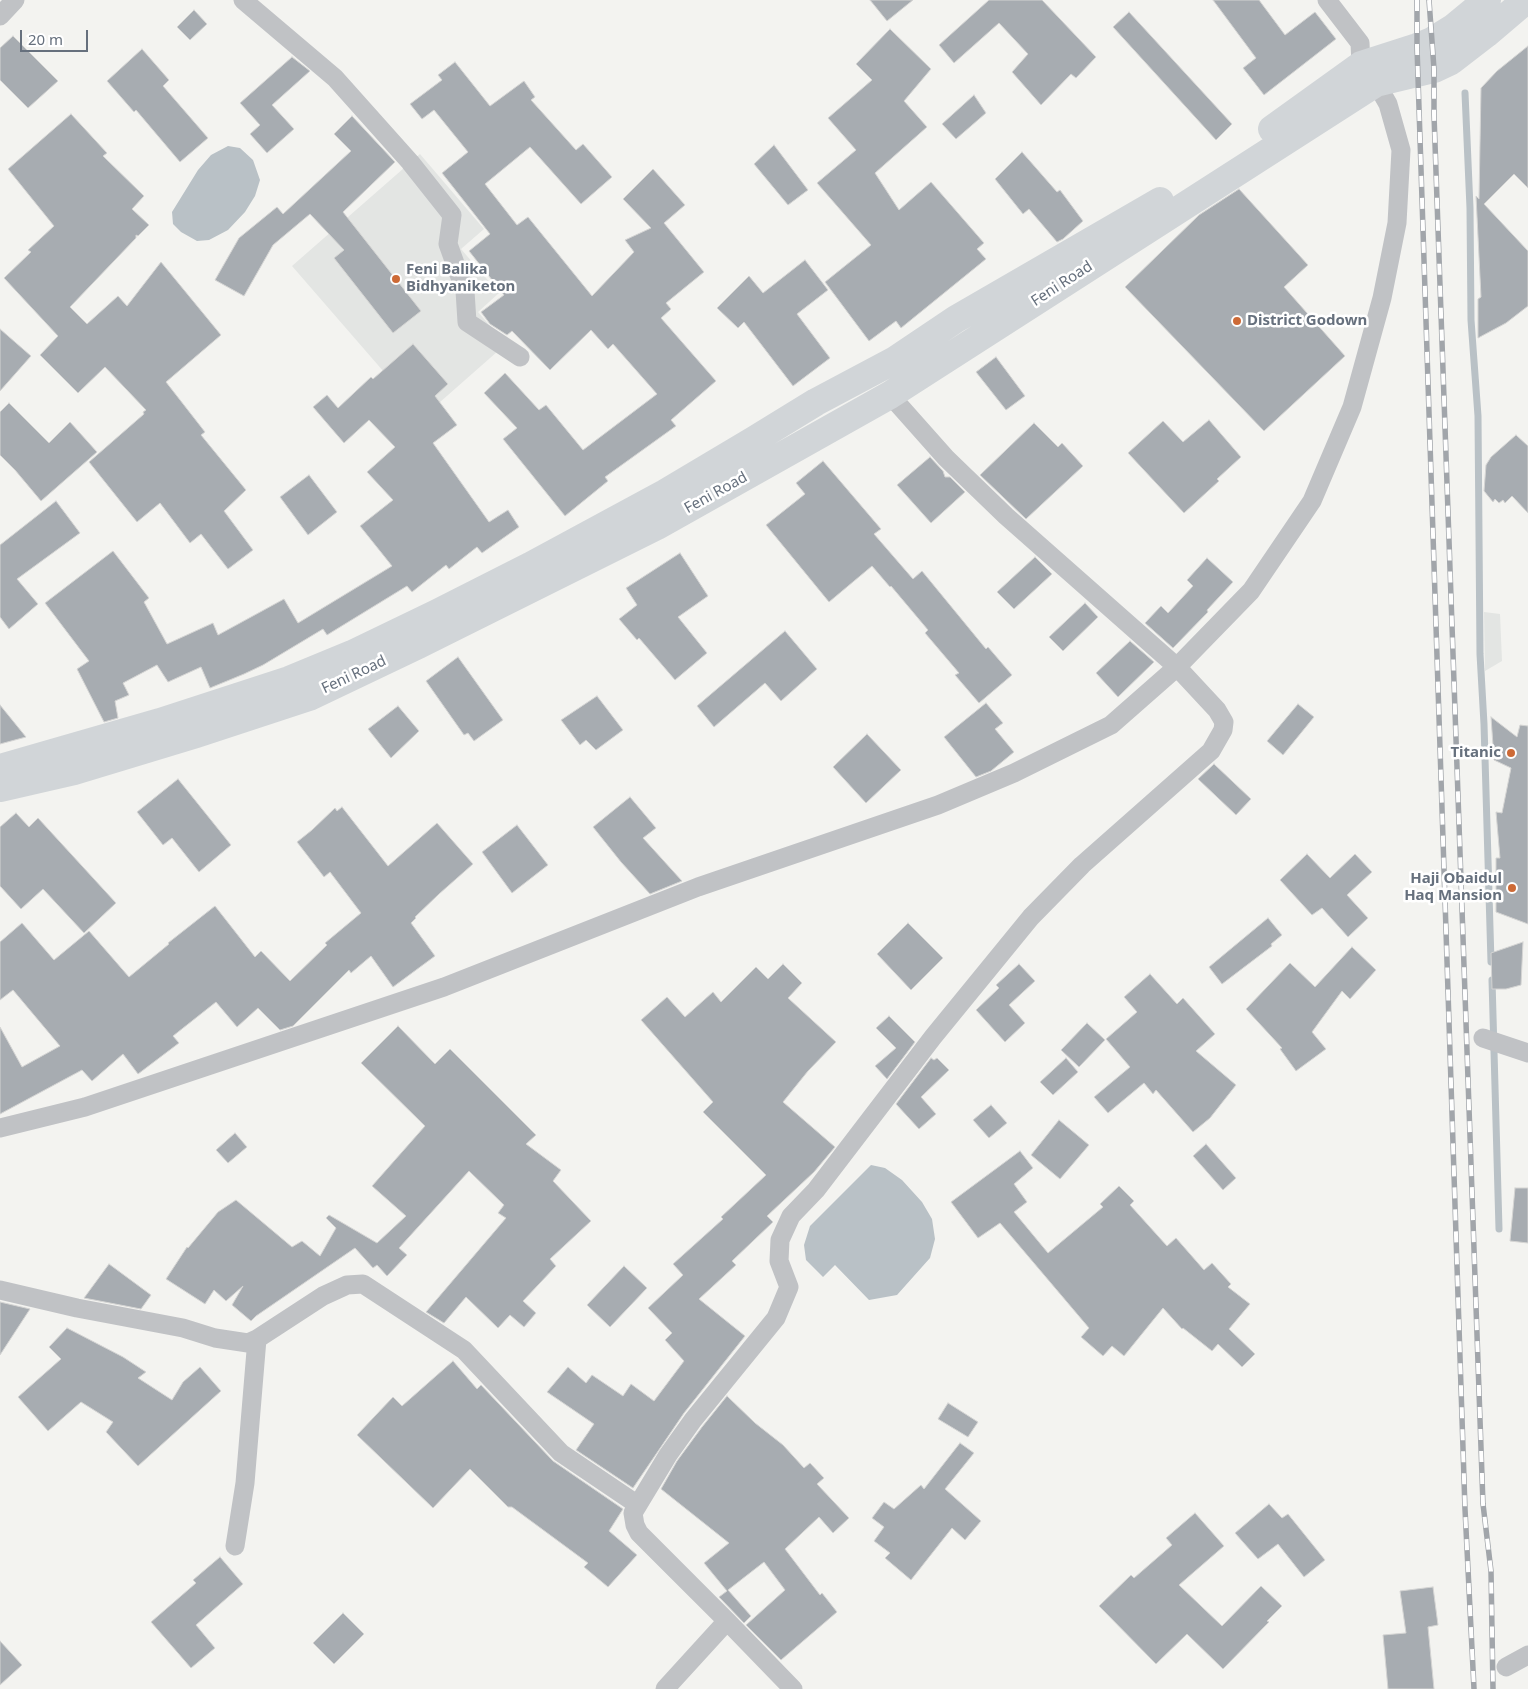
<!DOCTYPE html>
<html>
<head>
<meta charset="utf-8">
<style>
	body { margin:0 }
	#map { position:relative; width:1528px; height:1689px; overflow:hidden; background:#f3f3f0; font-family:"Noto Sans",sans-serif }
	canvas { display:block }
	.scale { position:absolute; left:20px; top:30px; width:68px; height:22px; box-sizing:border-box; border:2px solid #66707d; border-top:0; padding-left:6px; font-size:15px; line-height:18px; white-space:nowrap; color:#66707d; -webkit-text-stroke:4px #fff; paint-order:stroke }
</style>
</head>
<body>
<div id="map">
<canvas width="1528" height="1689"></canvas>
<div class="scale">20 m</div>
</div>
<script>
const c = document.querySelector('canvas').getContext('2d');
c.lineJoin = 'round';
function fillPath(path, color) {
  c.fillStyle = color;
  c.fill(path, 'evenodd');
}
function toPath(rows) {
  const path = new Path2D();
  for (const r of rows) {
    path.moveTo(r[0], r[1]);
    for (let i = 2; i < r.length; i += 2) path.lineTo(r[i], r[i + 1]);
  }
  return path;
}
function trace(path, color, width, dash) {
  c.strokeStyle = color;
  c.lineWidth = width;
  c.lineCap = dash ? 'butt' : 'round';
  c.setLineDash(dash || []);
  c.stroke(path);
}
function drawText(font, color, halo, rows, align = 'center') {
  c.font = font + ' "Noto Sans",sans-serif';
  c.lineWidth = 5;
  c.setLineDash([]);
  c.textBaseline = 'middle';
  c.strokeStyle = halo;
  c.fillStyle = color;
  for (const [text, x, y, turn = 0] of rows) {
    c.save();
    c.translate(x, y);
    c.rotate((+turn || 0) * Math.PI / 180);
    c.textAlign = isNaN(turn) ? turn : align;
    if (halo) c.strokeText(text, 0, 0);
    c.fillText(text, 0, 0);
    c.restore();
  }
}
fillPath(toPath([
	[420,154,484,229,461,249,499,293,478,312,506,344,423,417,292,266],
	[1484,612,1500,614,1502,661,1485,671]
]), '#e3e5e3');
fillPath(toPath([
	[228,146,240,148,253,160,260,180,255,196,245,212,228,230,209,240,197,241,181,232,173,224,172,212,198,170,211,155],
	[871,1165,885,1168,902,1180,922,1202,932,1219,935,1239,930,1258,897,1295,869,1300,835,1265,823,1277,806,1260,804,1245,810,1226]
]), '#b9c1c6');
trace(toPath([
	[1465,93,1470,208,1471,320,1478,416,1480,654,1484,724,1491,962],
	[1492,980,1499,1229]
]), '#b9c1c6', 7);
const building = toPath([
	[870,0,913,0,887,21,870,0],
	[989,0,1042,0,1096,57,1076,78,1071,74,1041,105,1012,72,1028,54,999,23,954,63,939,45,989,0],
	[1213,0,1259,0,1285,35,1315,12,1336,39,1264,95,1243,68,1256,58,1213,0],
	[194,10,207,24,190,40,177,27,194,10],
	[1129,12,1232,124,1216,140,1113,27,1129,12],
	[890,29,931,69,904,101,927,127,875,173,899,210,931,182,984,243,977,249,986,259,901,328,896,321,869,341,825,282,871,245,817,183,856,150,828,118,872,80,856,64,890,29],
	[13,36,58,81,28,108,0,80,0,48,13,36],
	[1528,46,1528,188,1514,174,1484,204,1528,251,1528,306,1506,323,1478,338,1478,299,1481,297,1476,196,1479,199,1481,88,1497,71,1528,46],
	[142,49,169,80,163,86,208,138,180,162,136,110,134,112,107,81,142,49],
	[292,57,310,71,272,105,294,129,267,153,250,134,260,125,240,103,292,57],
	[455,62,490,106,524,81,535,97,531,100,576,150,583,144,612,177,581,204,530,147,485,184,517,225,528,217,592,296,634,252,625,240,651,228,623,199,653,169,685,205,664,223,704,272,666,303,671,309,661,318,716,381,671,420,676,426,605,477,608,481,565,516,503,439,517,428,484,393,505,373,539,410,546,405,583,450,657,394,613,344,608,349,591,330,550,370,512,331,507,335,490,324,481,312,504,295,469,251,490,234,442,173,468,152,434,110,422,119,410,104,442,80,438,75,455,62],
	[974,95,986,113,956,139,942,124,974,95],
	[71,114,107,153,103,156,144,196,132,209,149,225,138,236,136,235,136,238,70,307,87,324,118,296,127,306,161,262,221,335,166,382,205,432,201,435,246,490,224,511,253,550,228,569,201,534,190,543,160,503,137,522,89,462,144,414,143,412,146,410,105,367,78,393,40,355,58,336,4,278,31,252,28,250,54,226,8,169,71,114],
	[352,116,395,162,343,212,421,311,393,333,334,258,344,250,310,214,273,245,244,296,215,280,239,238,277,207,283,214,351,151,334,134,352,116],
	[774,145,808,190,788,205,754,164,774,145],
	[1022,152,1057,192,1060,190,1083,221,1063,239,1057,242,1029,209,1023,214,995,179,1022,152],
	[1239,189,1308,265,1284,287,1345,356,1264,431,1125,287,1199,215,1239,189],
	[805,260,828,290,797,314,830,358,793,386,744,322,738,328,717,308,749,276,763,293,805,260],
	[0,329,31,356,0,391,0,329],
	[413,344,448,384,435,396,457,425,433,443,489,522,508,510,519,527,482,553,477,547,449,569,446,565,412,592,407,586,327,635,323,629,263,665,244,674,210,688,201,667,168,682,157,665,123,683,129,695,115,701,118,718,104,722,77,669,89,661,45,603,113,551,149,598,144,602,167,644,213,623,218,635,284,599,298,623,392,566,360,526,393,500,367,472,395,447,369,420,344,443,313,407,327,395,338,408,371,377,373,379,413,344],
	[996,357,1025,396,1006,410,976,372,996,357],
	[9,403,49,443,70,422,97,452,41,501,15,470,0,455,0,412,9,403],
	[1209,420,1241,457,1217,479,1219,481,1184,513,1128,453,1163,421,1183,442,1209,420],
	[1034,423,1058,447,1062,443,1083,466,1026,519,980,475,1034,423],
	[1516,435,1528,446,1528,513,1512,496,1505,503,1503,500,1499,503,1495,499,1493,502,1484,491,1486,465,1491,457,1516,435],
	[930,457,943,471,945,477,950,477,965,492,931,523,897,485,930,457],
	[823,461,881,529,874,534,913,579,922,571,986,649,988,647,1012,675,979,703,955,675,959,673,925,633,928,630,891,586,890,587,872,566,829,602,766,525,805,494,796,483,823,461],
	[309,475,337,512,308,535,280,497,309,475],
	[56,501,80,533,17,579,38,604,9,629,0,617,0,545,56,501],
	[680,553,708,596,678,617,707,653,675,680,639,638,637,640,619,619,637,605,626,588,680,553],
	[1035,557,1052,574,1014,609,997,592,1035,557],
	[1207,558,1233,582,1207,610,1208,612,1173,648,1145,623,1161,606,1168,613,1193,586,1187,580,1207,558],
	[1085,603,1098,617,1063,651,1049,637,1085,603],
	[785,631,817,669,781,701,765,683,714,727,697,706,785,631],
	[1130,641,1154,662,1118,697,1096,673,1130,641],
	[458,657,503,720,474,741,468,733,464,735,426,681,458,657],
	[597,696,623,730,596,750,586,740,580,745,561,720,597,696],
	[986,703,1003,723,995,729,1014,752,991,771,976,777,944,737,986,703],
	[1298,704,1314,717,1283,755,1267,741,1298,704],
	[0,705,26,737,0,744,0,705],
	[398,706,419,731,391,758,368,729,398,706],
	[1491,717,1517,737,1520,725,1528,726,1528,924,1496,912,1496,858,1500,858,1496,812,1502,813,1511,768,1494,760,1491,717],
	[867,734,901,770,866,803,833,767,867,734],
	[1214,764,1251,799,1236,815,1198,779,1214,764],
	[178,779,231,845,199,872,172,838,163,845,137,812,178,779],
	[630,797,656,828,643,838,682,881,650,894,621,862,593,827,630,797],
	[342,807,388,866,437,823,473,864,439,894,415,917,416,918,411,923,435,956,393,987,371,956,351,973,349,970,293,1026,280,1030,258,1008,237,1027,216,1002,173,1036,179,1043,138,1074,123,1054,92,1081,82,1070,0,1114,0,1027,22,1067,60,1046,13,990,0,1000,0,942,22,923,54,960,89,931,129,977,169,944,168,943,215,906,255,957,261,951,290,981,327,945,325,943,361,913,330,872,324,877,297,842,312,830,335,808,337,811,342,807],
	[16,813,29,827,38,818,116,903,84,933,43,889,21,909,0,886,0,827,16,813],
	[517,825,548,865,512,893,482,852,517,825],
	[1307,854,1330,878,1355,854,1372,872,1347,895,1368,918,1348,937,1322,908,1312,915,1280,880,1307,854],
	[1268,918,1282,935,1271,944,1272,946,1222,984,1209,967,1268,918],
	[908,923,943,958,911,990,877,954,908,923],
	[1523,942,1521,985,1506,989,1492,989,1491,953,1523,942],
	[1352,947,1376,970,1350,999,1342,991,1312,1032,1326,1049,1296,1071,1280,1049,1282,1048,1246,1009,1290,963,1315,987,1352,947],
	[783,964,802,983,788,998,836,1042,808,1071,783,1102,835,1147,814,1172,767,1216,773,1222,732,1261,736,1265,699,1299,745,1336,684,1413,633,1488,576,1450,594,1424,547,1392,568,1367,586,1383,592,1375,623,1396,631,1384,654,1401,684,1361,665,1340,672,1333,648,1308,683,1275,673,1264,723,1219,721,1217,766,1175,703,1112,713,1102,641,1020,667,997,685,1017,713,992,721,1002,756,967,768,979,783,964],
	[1019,964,1035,981,1009,1005,1025,1023,1005,1042,976,1010,999,988,996,985,1019,964],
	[1150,974,1177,1004,1183,998,1215,1034,1196,1051,1236,1085,1210,1118,1193,1132,1156,1090,1153,1094,1144,1083,1108,1113,1094,1097,1130,1067,1106,1039,1137,1012,1124,997,1150,974],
	[889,1016,915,1042,887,1079,875,1066,896,1048,876,1028,889,1016],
	[1087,1023,1105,1040,1079,1067,1061,1050,1087,1023],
	[398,1026,435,1064,450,1049,536,1135,526,1144,561,1170,553,1181,591,1221,550,1259,556,1266,523,1301,536,1313,524,1327,510,1315,498,1328,466,1297,444,1323,426,1312,506,1218,498,1213,504,1205,469,1171,399,1248,407,1255,387,1276,377,1265,373,1268,355,1248,256,1316,251,1321,232,1305,243,1286,226,1301,214,1290,205,1304,166,1279,187,1247,188,1248,218,1212,236,1200,292,1247,302,1241,320,1256,336,1228,326,1218,329,1215,377,1243,406,1216,372,1186,425,1126,361,1063,398,1026],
	[931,1058,934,1060,937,1058,949,1070,921,1097,936,1114,919,1129,896,1104,931,1058],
	[1066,1058,1078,1072,1053,1095,1040,1082,1066,1058],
	[991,1105,1007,1123,989,1138,973,1120,991,1105],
	[1059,1120,1089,1145,1060,1179,1031,1155,1059,1120],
	[235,1133,247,1147,228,1163,216,1150,235,1133],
	[1206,1144,1236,1178,1223,1190,1193,1156,1206,1144],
	[1020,1151,1033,1168,1014,1184,1027,1202,1014,1212,1048,1253,1103,1207,1100,1204,1119,1186,1134,1201,1130,1205,1167,1246,1176,1238,1204,1270,1212,1263,1231,1284,1228,1287,1250,1304,1229,1329,1255,1354,1242,1367,1218,1344,1212,1351,1183,1328,1182,1329,1163,1308,1124,1356,1112,1346,1103,1356,1081,1337,1089,1328,1000,1223,978,1238,951,1202,1020,1151],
	[1515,1188,1528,1188,1528,1243,1510,1241,1515,1188],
	[109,1264,151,1295,141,1309,84,1298,109,1264],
	[624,1266,647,1288,610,1327,587,1305,624,1266],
	[0,1302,30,1309,0,1355,0,1302],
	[67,1328,123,1357,146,1372,138,1378,172,1400,183,1382,200,1367,221,1391,138,1466,106,1432,113,1422,81,1402,48,1431,18,1397,61,1359,49,1347,67,1328],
	[453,1361,477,1389,481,1385,553,1461,623,1509,609,1531,637,1555,608,1587,584,1567,588,1563,512,1507,508,1507,470,1469,433,1508,357,1435,393,1397,402,1406,453,1361],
	[727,1396,755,1423,783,1445,804,1468,810,1463,824,1478,817,1484,849,1518,833,1533,819,1517,785,1549,820,1595,822,1593,837,1612,781,1660,746,1625,785,1590,764,1562,728,1590,751,1616,744,1623,719,1597,727,1591,704,1563,729,1543,661,1489,677,1461,702,1427,727,1396],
	[948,1403,978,1422,968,1437,938,1419,948,1403],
	[960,1443,974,1453,945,1489,981,1521,965,1540,952,1528,911,1580,885,1558,890,1553,874,1541,884,1527,872,1518,884,1502,894,1509,921,1485,924,1489,960,1443],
	[1269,1504,1282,1518,1288,1514,1325,1560,1304,1577,1278,1544,1258,1559,1235,1533,1269,1504],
	[1195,1513,1224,1546,1179,1585,1222,1626,1261,1586,1282,1606,1267,1621,1269,1622,1223,1669,1187,1634,1156,1664,1099,1606,1131,1575,1134,1578,1172,1545,1166,1538,1195,1513],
	[220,1557,243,1584,196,1625,215,1648,191,1668,151,1622,196,1583,193,1580,220,1557],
	[1433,1587,1438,1625,1428,1627,1434,1689,1388,1689,1383,1635,1406,1633,1400,1591,1433,1587],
	[343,1613,364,1634,334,1664,313,1643,343,1613],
	[0,1641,22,1665,0,1685,0,1641]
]);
fillPath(building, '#a7acb1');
trace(building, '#d4d4d3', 1);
trace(toPath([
	[243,0,335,78,410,162,452,215,448,244,465,291,467,322,520,357],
	[0,16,15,0],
	[1483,1038,1528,1053],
	[0,1128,85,1107,444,987,698,887,938,805,1014,773,1111,725,1177,667,1251,591,1312,501,1352,407,1382,298,1397,223,1401,150,1388,104,1376,83,1361,65,1360,43,1327,0],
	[0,1290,77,1308,183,1328,215,1338,248,1343,257,1339,323,1296,347,1285,363,1284,464,1350,561,1453,638,1505],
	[235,1546,245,1483,257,1339],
	[1506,1667,1528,1655],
	[665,1689,727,1621],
	[793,1689,727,1621,639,1533,635,1525,633,1513,668,1455,693,1420,776,1318,789,1287,779,1261,780,1240,791,1216,816,1190,933,1037,1031,917,1082,865,1211,751,1223,730,1224,722,1217,710,1177,667,1006,516,946,458,890,395]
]), '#c0c2c5', 19);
trace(toPath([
	[1272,129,1361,65,1417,47,1432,41,1453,28,1487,0],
	[0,768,160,722,289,680,352,654,437,613,530,566,665,493,754,440,816,402,895,360,956,319,1160,201],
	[0,788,74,771,196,734,309,697,418,645,657,526,890,395,1376,83,1434,69,1451,61,1486,34,1526,0]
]), '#d1d5d8', 28);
const rail = toPath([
	[1417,0,1417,47,1465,1509,1474,1689],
	[1429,0,1434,69,1434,115,1483,1504,1491,1571,1493,1689]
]);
trace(rail, '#a1a5aa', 5.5);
trace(rail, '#fff', 4, [11]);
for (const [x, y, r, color] of [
	[396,279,5,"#cd6a36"],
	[1237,321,5,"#cd6a36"],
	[1511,753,5,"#cd6a36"],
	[1512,888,5,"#cd6a36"]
]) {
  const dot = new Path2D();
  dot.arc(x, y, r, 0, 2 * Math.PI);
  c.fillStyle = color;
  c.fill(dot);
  trace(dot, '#fff', 2);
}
drawText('bold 15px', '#66707d', '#fff', [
	["Feni Balika",406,270],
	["Bidhyaniketon",406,287],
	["District Godown",1247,321],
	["Titanic",1501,753,"right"],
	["Haji Obaidul",1502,879,"right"],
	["Haq Mansion",1502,896,"right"]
], 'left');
drawText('15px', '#66707d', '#fff', [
	["Feni Road",1062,284,-33],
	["Feni Road",716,493,-29],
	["Feni Road",354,675,-25]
]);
</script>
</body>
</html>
